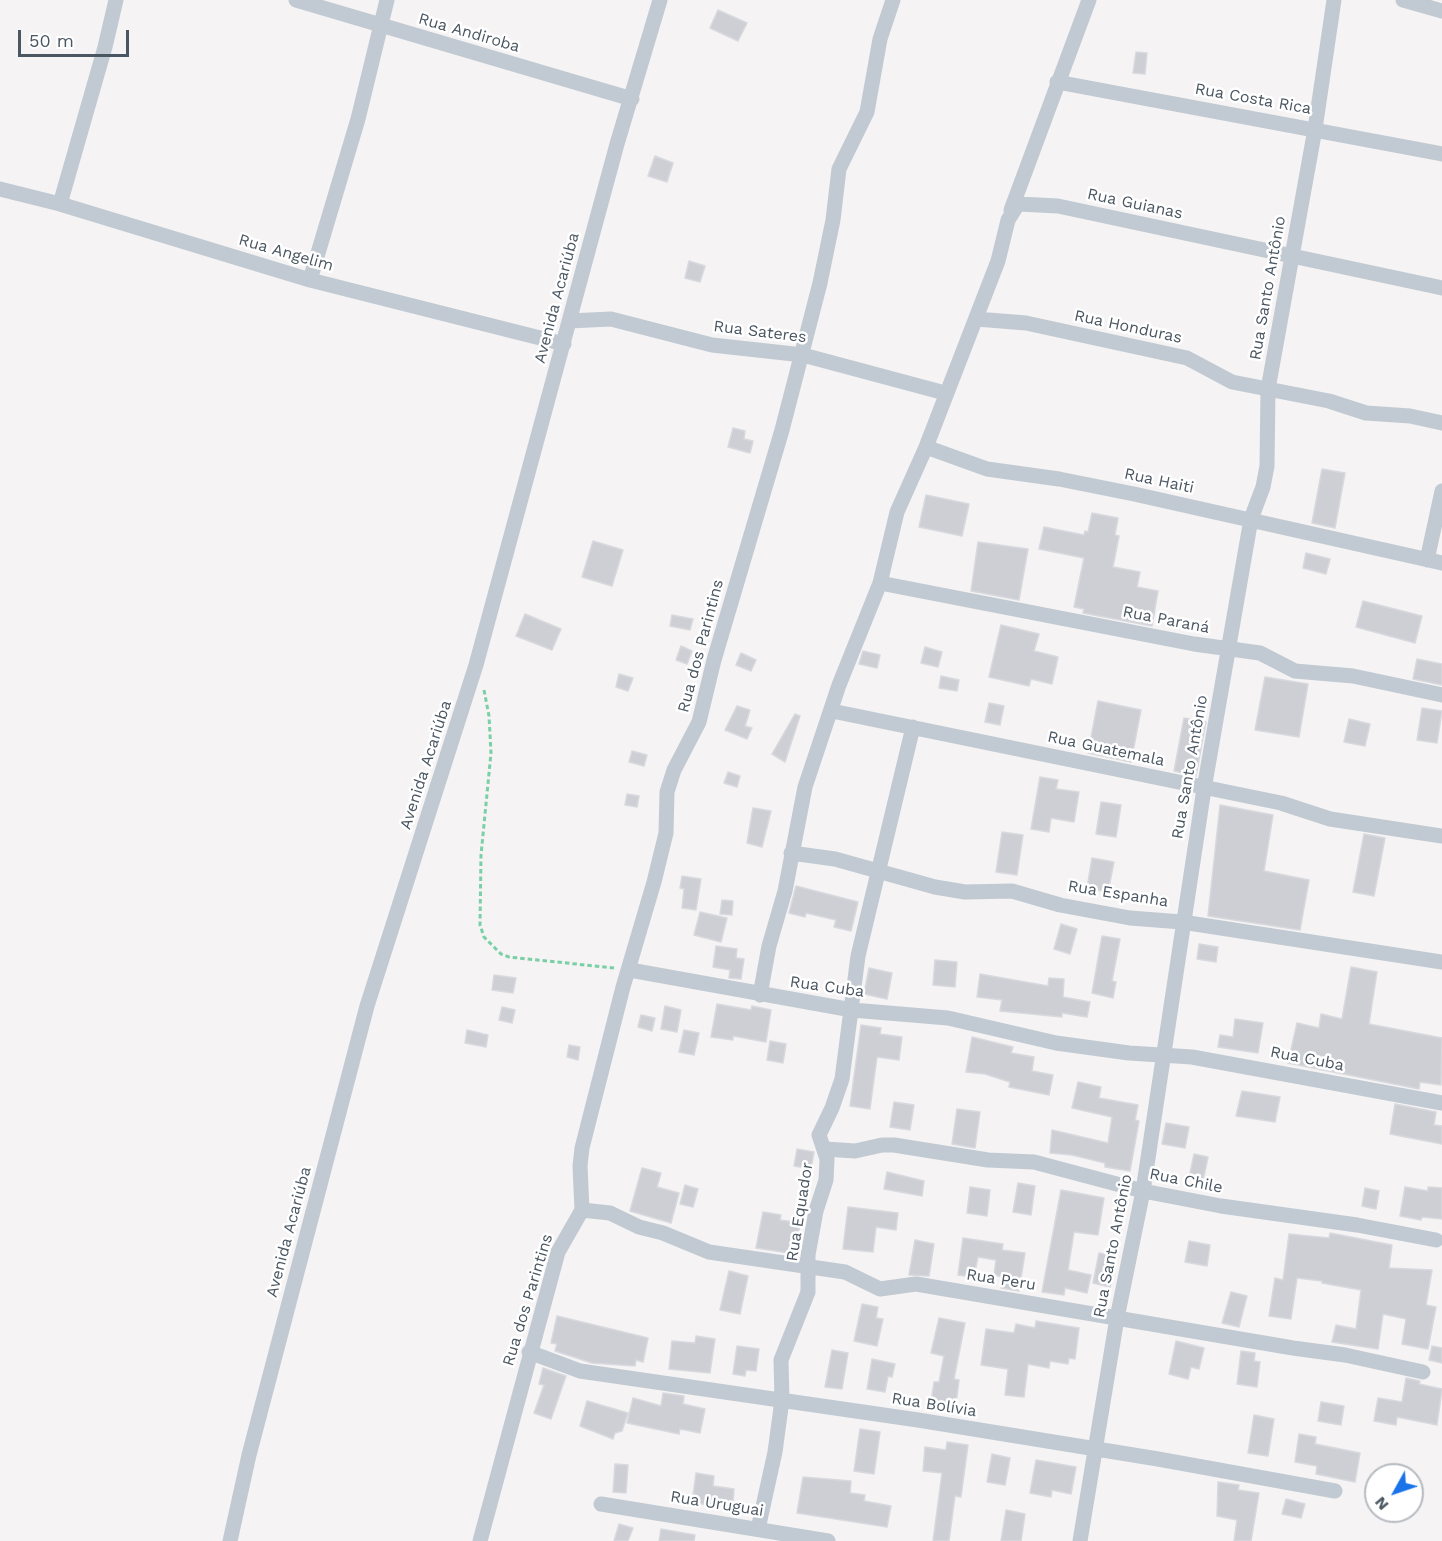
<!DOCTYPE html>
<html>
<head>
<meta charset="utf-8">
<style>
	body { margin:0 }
	#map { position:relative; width:1442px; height:1541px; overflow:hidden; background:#f5f3f3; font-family:"Work Sans",sans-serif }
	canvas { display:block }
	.north { position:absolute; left:1364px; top:1463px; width:60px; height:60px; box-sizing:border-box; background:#fff; border:2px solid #b7bbc0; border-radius:50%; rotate:230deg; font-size:16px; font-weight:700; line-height:24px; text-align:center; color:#4a5661 }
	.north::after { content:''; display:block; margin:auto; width:21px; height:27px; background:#1a73e8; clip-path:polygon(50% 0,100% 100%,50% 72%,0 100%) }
	.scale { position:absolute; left:18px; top:30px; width:111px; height:27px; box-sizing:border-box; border:3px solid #4a5661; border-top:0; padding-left:8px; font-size:18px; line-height:21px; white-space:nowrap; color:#4a5661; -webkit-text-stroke:4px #fff; paint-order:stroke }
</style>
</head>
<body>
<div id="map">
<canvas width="1442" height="1541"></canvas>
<div class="north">N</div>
<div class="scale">50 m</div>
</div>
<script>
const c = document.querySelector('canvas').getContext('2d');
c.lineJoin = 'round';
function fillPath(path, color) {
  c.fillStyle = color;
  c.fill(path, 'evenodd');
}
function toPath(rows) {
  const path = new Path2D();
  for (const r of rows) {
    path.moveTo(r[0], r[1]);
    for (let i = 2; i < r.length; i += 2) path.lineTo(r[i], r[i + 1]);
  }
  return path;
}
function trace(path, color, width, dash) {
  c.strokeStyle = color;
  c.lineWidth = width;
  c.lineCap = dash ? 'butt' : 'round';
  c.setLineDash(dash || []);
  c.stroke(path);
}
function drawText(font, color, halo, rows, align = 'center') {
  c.font = font + ' "Work Sans",sans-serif';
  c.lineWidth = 5;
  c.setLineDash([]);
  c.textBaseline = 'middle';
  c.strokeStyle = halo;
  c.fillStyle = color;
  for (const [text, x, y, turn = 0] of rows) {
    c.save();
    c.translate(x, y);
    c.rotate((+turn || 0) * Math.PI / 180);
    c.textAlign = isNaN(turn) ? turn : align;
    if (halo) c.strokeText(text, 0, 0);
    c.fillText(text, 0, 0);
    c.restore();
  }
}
const building = toPath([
	[718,10,747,23,738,41,710,28,718,10],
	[1136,52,1147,53,1145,74,1133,73,1136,52],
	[655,156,673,163,667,182,648,176,655,156],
	[689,261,705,266,700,282,685,278,689,261],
	[733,428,745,431,744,439,753,441,750,453,728,447,733,428],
	[1322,469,1345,473,1335,528,1312,523,1322,469],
	[926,495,969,504,962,536,919,527,926,495],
	[1092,513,1118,518,1115,535,1119,536,1113,567,1140,572,1137,587,1158,591,1152,626,1083,613,1084,609,1074,607,1084,558,1039,549,1044,527,1084,535,1085,531,1088,532,1092,513],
	[593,541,623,550,612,586,582,577,593,541],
	[978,542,1028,549,1019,600,971,591,978,542],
	[1306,553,1330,559,1326,574,1303,568,1306,553],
	[1363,601,1422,616,1415,643,1356,627,1363,601],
	[525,614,561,629,552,650,516,636,525,614],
	[672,615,693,619,690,630,670,626,672,615],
	[1001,625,1039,634,1034,651,1058,657,1052,684,1031,679,1029,686,989,677,1001,625],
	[681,646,692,651,687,664,676,660,681,646],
	[925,647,942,652,938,667,921,663,925,647],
	[863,651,880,655,877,668,859,664,863,651],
	[741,653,756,660,751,671,736,665,741,653],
	[1417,659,1442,664,1442,685,1413,679,1417,659],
	[619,674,633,678,628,691,616,687,619,674],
	[941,676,959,680,957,691,939,688,941,676],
	[1265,677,1308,684,1299,737,1255,730,1265,677],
	[1098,701,1141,710,1131,762,1088,753,1098,701],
	[989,703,1004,706,1000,725,985,722,989,703],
	[737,706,750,710,745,726,752,728,747,739,725,730,737,706],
	[1422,708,1442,711,1437,743,1417,740,1422,708],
	[795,714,800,716,785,762,772,754,795,714],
	[1184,718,1206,722,1196,776,1174,771,1184,718],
	[1349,719,1370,724,1365,746,1344,742,1349,719],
	[632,751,647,755,644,766,629,762,632,751],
	[728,772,740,776,737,787,724,783,728,772],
	[1040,777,1058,780,1056,789,1079,792,1074,822,1051,818,1049,832,1031,829,1040,777],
	[627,794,639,796,637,807,625,805,627,794],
	[1101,802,1121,805,1116,837,1096,834,1101,802],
	[1220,805,1273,815,1264,871,1309,880,1300,930,1208,916,1220,805],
	[753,808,771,811,762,847,747,843,753,808],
	[1002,832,1023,835,1017,875,996,872,1002,832],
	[1364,834,1385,838,1374,896,1353,892,1364,834],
	[1092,858,1114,862,1108,892,1087,888,1092,858],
	[682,876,701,879,696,910,682,908,684,889,680,888,682,876],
	[796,886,858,902,851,931,834,927,836,920,806,913,805,917,789,913,796,886],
	[722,900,733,901,732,915,720,914,722,900],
	[700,912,727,918,721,942,694,935,700,912],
	[1061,924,1077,929,1070,954,1054,949,1061,924],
	[1102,936,1120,939,1112,981,1116,982,1113,998,1092,993,1102,936],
	[1199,944,1218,947,1216,962,1197,959,1199,944],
	[716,946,737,949,736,958,744,959,741,979,729,978,730,970,713,967,716,946],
	[935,960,957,962,955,987,933,985,935,960],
	[1351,967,1377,972,1369,1024,1442,1038,1441,1085,1420,1082,1419,1089,1288,1063,1297,1023,1319,1028,1321,1014,1342,1019,1351,967],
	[869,968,892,973,887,999,864,994,869,968],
	[980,974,1048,986,1049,978,1064,979,1063,997,1090,1002,1087,1017,1062,1013,1062,1017,1000,1011,1002,1000,977,997,980,974],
	[494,975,516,978,513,993,492,990,494,975],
	[717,1004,751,1010,752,1006,771,1010,766,1042,733,1036,733,1040,711,1037,717,1004],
	[665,1006,681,1010,677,1032,661,1029,665,1006],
	[502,1007,515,1010,512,1023,499,1020,502,1007],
	[641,1015,655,1018,652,1031,638,1027,641,1015],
	[1235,1019,1263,1023,1258,1053,1218,1047,1220,1035,1233,1037,1235,1019],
	[861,1025,881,1028,880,1034,902,1037,899,1060,877,1057,870,1109,850,1106,861,1025],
	[467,1030,488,1035,486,1047,465,1043,467,1030],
	[684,1030,699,1033,694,1055,679,1052,684,1030],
	[972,1037,1013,1047,1011,1053,1034,1057,1032,1071,1053,1075,1049,1095,1009,1087,1010,1082,985,1074,966,1072,972,1037],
	[770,1041,786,1044,783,1063,767,1060,770,1041],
	[569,1045,580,1047,578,1060,567,1057,569,1045],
	[1078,1082,1101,1087,1099,1098,1138,1105,1135,1120,1139,1121,1130,1171,1105,1167,1105,1163,1072,1155,1050,1153,1052,1130,1108,1143,1112,1117,1072,1108,1078,1082],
	[1242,1091,1280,1097,1275,1122,1236,1116,1242,1091],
	[894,1102,914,1105,910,1130,890,1127,894,1102],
	[1395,1104,1436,1112,1434,1125,1442,1126,1442,1144,1390,1134,1395,1104],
	[957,1109,980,1112,975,1148,952,1144,957,1109],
	[1166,1123,1189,1127,1185,1148,1162,1144,1166,1123],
	[797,1149,814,1152,811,1169,794,1166,797,1149],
	[1194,1154,1208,1157,1203,1181,1189,1178,1194,1154],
	[642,1168,661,1173,657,1187,679,1193,671,1223,630,1211,642,1168],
	[887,1172,924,1181,922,1196,884,1189,887,1172],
	[1018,1183,1035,1186,1031,1215,1013,1212,1018,1183],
	[685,1185,698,1189,693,1207,680,1204,685,1185],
	[970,1187,990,1190,987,1216,967,1213,970,1187],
	[1405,1187,1428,1191,1428,1187,1442,1188,1442,1219,1422,1217,1421,1220,1400,1216,1405,1187],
	[1365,1188,1379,1191,1376,1209,1362,1206,1365,1188],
	[1061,1190,1104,1198,1098,1235,1074,1232,1068,1270,1091,1275,1087,1293,1065,1288,1064,1295,1042,1292,1061,1190],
	[848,1207,898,1213,896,1230,876,1227,873,1252,843,1249,848,1207],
	[763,1212,781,1215,780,1220,800,1223,796,1254,756,1248,763,1212],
	[1330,1233,1392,1245,1389,1268,1432,1270,1426,1305,1436,1307,1428,1349,1402,1344,1406,1319,1383,1314,1378,1349,1332,1342,1336,1325,1356,1329,1361,1290,1322,1283,1322,1281,1297,1278,1291,1319,1269,1316,1275,1278,1283,1280,1289,1234,1329,1238,1330,1233],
	[963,1238,1003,1244,1002,1250,1025,1253,1019,1291,1001,1288,1003,1277,994,1275,996,1260,978,1257,974,1277,958,1275,963,1238],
	[915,1240,934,1244,929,1276,909,1275,915,1240],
	[1189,1241,1210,1245,1207,1266,1185,1262,1189,1241],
	[1099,1253,1117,1257,1110,1287,1093,1283,1099,1253],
	[729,1271,748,1276,740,1314,720,1310,729,1271],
	[1231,1292,1247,1296,1239,1327,1222,1323,1231,1292],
	[862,1304,878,1307,876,1318,883,1319,877,1346,854,1341,862,1304],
	[557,1316,648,1338,643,1362,636,1360,635,1366,592,1363,555,1351,557,1344,551,1343,557,1316],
	[939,1318,965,1323,954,1379,959,1380,955,1412,930,1409,934,1382,939,1382,944,1356,931,1353,939,1318],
	[1036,1321,1079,1328,1075,1359,1069,1358,1068,1364,1050,1361,1049,1368,1028,1364,1024,1397,1005,1395,1008,1369,981,1365,986,1329,1014,1333,1016,1324,1035,1328,1036,1321],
	[696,1336,715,1339,710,1373,669,1369,672,1341,695,1343,696,1336],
	[1176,1341,1204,1348,1199,1369,1191,1367,1188,1379,1169,1374,1176,1341],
	[737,1346,759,1349,756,1371,746,1370,745,1376,733,1374,737,1346],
	[1432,1346,1442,1348,1442,1363,1429,1360,1432,1346],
	[832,1350,848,1353,842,1389,825,1387,832,1350],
	[1241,1351,1255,1353,1254,1361,1260,1362,1257,1387,1237,1384,1241,1351],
	[872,1359,895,1364,892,1377,888,1376,885,1392,867,1389,872,1359],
	[543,1368,566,1376,551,1419,534,1413,544,1385,539,1384,543,1368],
	[1406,1378,1420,1381,1419,1384,1442,1389,1437,1425,1397,1417,1396,1425,1374,1421,1378,1398,1402,1402,1406,1378],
	[663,1393,684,1396,683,1404,705,1409,700,1433,680,1429,679,1434,627,1423,633,1398,661,1406,663,1393],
	[587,1401,628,1413,622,1431,615,1433,613,1439,580,1426,587,1401],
	[1321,1402,1344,1406,1341,1425,1318,1421,1321,1402],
	[1254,1415,1274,1419,1268,1456,1248,1453,1254,1415],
	[860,1429,880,1432,874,1474,854,1471,860,1429],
	[1299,1434,1316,1437,1315,1444,1360,1453,1355,1482,1316,1474,1317,1466,1295,1462,1299,1434],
	[947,1442,968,1445,961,1497,955,1496,949,1541,933,1541,942,1473,923,1471,925,1447,946,1450,947,1442],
	[992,1454,1010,1458,1005,1485,987,1482,992,1454],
	[1036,1460,1076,1467,1071,1494,1052,1490,1051,1497,1030,1493,1036,1460],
	[615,1464,628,1465,626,1493,613,1492,615,1464],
	[696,1473,714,1476,713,1486,734,1489,733,1502,711,1500,710,1505,692,1503,696,1473],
	[803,1477,851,1481,850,1493,865,1495,864,1501,891,1506,887,1527,797,1513,803,1477],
	[1218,1482,1239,1485,1238,1490,1259,1493,1251,1541,1234,1541,1237,1520,1217,1516,1218,1482],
	[1286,1499,1305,1504,1301,1518,1282,1514,1286,1499],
	[1006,1510,1025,1514,1021,1541,1001,1541,1006,1510],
	[619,1524,633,1528,628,1541,614,1541,619,1524],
	[661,1529,695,1535,694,1541,659,1541,661,1529]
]);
fillPath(building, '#cdcfd5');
trace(building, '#d7d9de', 1.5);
trace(toPath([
	[484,690,489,716,491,753,481,855,480,925,484,937,501,954,509,957,614,968]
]), '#7ad0a6', 3, [4.5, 3]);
trace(toPath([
	[296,0,632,99],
	[1403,0,1442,11],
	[1057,82,1442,154],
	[0,189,60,204,310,280,564,344],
	[60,204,105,47,116,0],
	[1011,210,1089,0],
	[310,280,358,119,387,0],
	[1442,288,1058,206,1018,204,1008,220,998,261,926,447,987,469,1059,479,1134,494,1442,563],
	[976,319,1026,323,1187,358,1232,382,1329,401,1366,413,1410,416,1442,423],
	[569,321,611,319,712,345,803,355,945,393],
	[1427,560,1442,491],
	[880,583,1194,644,1260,653,1295,671,1353,676,1442,695],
	[832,711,1281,803,1330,819,1442,836],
	[791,853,835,859,935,887,965,892,1012,891,1060,905,1130,918,1182,922,1442,962],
	[630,970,852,1010,948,1018,1056,1043,1129,1053,1192,1057,1442,1103],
	[760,995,769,946,785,891,805,787,839,685,880,583,897,512,926,447],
	[825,1149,855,1151,882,1145,894,1145,988,1160,1034,1162,1143,1191,1221,1206,1357,1225,1436,1240],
	[582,1210,610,1213,639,1227,663,1233,709,1252,845,1272,880,1289,916,1284,1293,1348,1345,1355,1423,1372],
	[529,1352,580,1371,918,1420,1158,1459,1335,1491],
	[601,1504,828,1541],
	[758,1529,775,1452,782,1400,781,1360,808,1292,808,1255,816,1211,826,1180,827,1159,819,1135,832,1108,842,1079,858,956,913,727],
	[230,1541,249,1455,367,1006,476,665,617,144,660,0],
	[480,1541,558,1252,582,1210,580,1166,582,1148,623,987,654,882,666,833,667,792,674,770,699,722,714,660,782,430,820,283,833,220,839,169,867,112,880,39,893,0],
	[1080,1541,1117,1318,1143,1191,1204,789,1251,519,1263,487,1267,466,1268,389,1315,129,1334,0]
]), '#c1cad2', 15);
drawText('16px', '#4a5661', '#fff', [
	["Rua Andiroba",469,33,16],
	["Rua Costa Rica",1253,99,10],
	["Rua Guianas",1135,204,12],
	["Rua Angelim",286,253,16],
	["Rua Santo Antônio",1268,288,-80],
	["Avenida Acariúba",557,298,-75],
	["Rua Honduras",1128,327,12],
	["Rua Sateres",760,332,7],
	["Rua Haiti",1159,481,12],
	["Rua Paraná",1166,620,11],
	["Rua dos Parintins",701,646,-75],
	["Rua Guatemala",1106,749,12],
	["Avenida Acariúba",426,765,-72],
	["Rua Santo Antônio",1190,767,-80],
	["Rua Espanha",1118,894,9],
	["Rua Cuba",827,987,8],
	["Rua Cuba",1307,1059,11],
	["Rua Chile",1186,1181,11],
	["Rua Equador",800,1212,-81],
	["Avenida Acariúba",289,1232,-75],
	["Rua Santo Antônio",1113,1246,-79],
	["Rua Peru",1001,1280,9],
	["Rua dos Parintins",528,1300,-73],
	["Rua Bolívia",934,1405,9],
	["Rua Uruguai",717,1504,9]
]);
</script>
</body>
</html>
